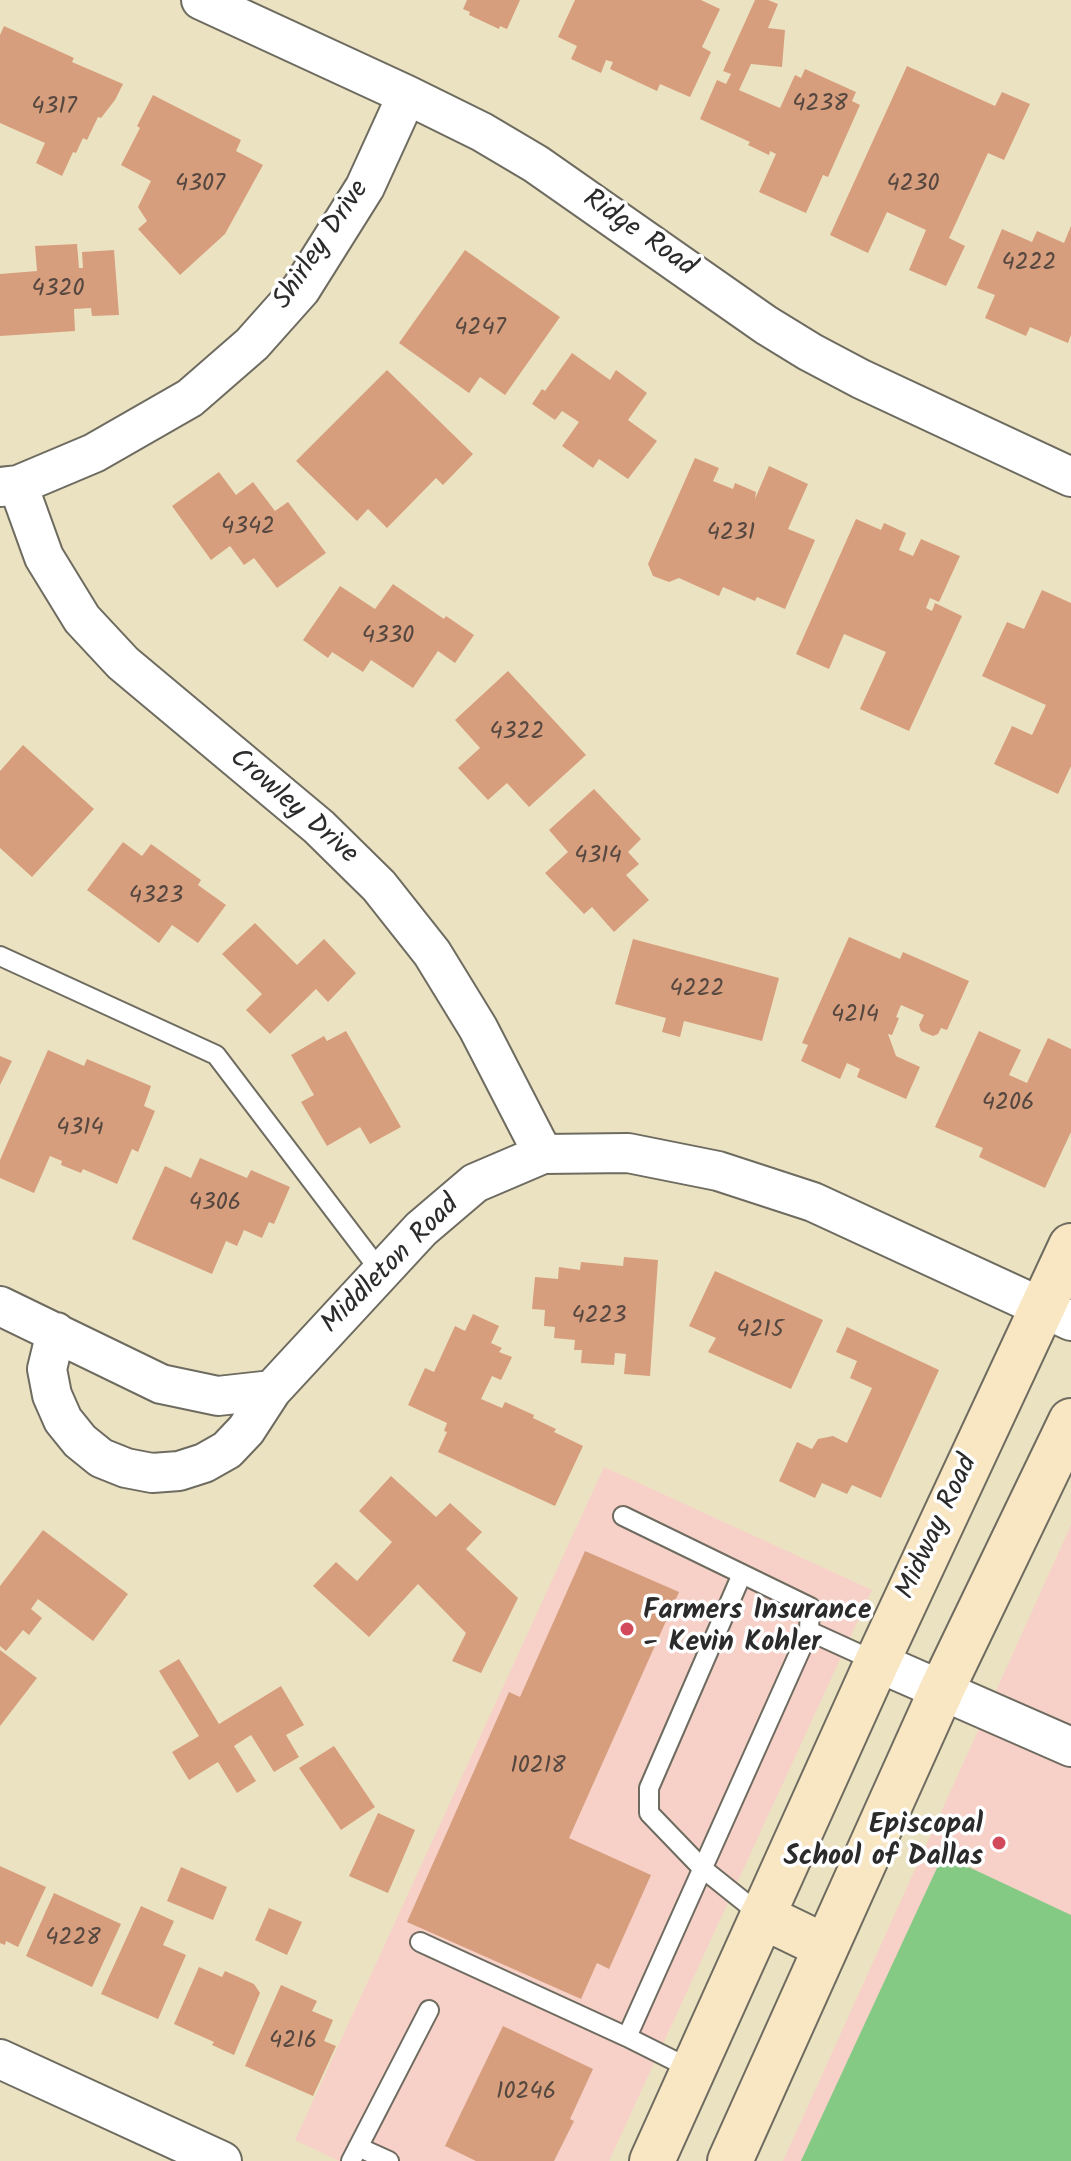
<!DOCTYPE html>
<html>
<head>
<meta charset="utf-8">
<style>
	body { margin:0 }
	canvas { display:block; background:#ebe2c1 }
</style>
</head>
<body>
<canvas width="1071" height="2161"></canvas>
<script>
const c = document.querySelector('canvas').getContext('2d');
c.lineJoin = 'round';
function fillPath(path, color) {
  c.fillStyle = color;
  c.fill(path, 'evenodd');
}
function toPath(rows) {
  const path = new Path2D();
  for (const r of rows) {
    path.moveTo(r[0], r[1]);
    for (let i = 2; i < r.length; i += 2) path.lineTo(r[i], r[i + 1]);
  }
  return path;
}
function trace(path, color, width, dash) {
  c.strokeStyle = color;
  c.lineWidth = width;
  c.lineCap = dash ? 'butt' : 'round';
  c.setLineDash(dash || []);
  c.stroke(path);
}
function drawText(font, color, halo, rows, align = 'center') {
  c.font = font + ' Kalam,sans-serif';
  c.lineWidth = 7;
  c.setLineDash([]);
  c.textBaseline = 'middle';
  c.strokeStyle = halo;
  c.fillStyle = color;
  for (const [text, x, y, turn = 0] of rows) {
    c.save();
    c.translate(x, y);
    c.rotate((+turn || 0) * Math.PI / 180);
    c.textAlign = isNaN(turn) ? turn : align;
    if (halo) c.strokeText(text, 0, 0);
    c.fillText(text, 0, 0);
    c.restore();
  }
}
fillPath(toPath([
	[604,1467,872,1590,609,2161,339,2161,295,2140],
	[1071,1525,1071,2161,783,2161]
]), '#f7d1c8');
fillPath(toPath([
	[943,1855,1071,1915,1071,2161,801,2161]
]), '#84ca85');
fillPath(toPath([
	[467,0,520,0,507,29,500,26,499,29,469,15,470,12,463,9],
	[575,0,701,0,720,9,702,47,711,52,690,97,660,84,657,91,610,69,613,62,606,60,601,73,571,59,577,46,558,37],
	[755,0,768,0,778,4,768,28,785,30,782,67,751,64,739,90,780,108,795,75,801,78,805,69,856,92,852,101,860,105,828,177,823,175,806,213,759,192,776,154,770,151,769,155,748,145,750,142,700,119,717,80,726,84,731,74,723,71],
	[4,26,74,58,72,62,123,84,115,100,101,118,98,117,87,140,83,138,76,153,73,152,62,176,36,163,45,143,0,123,0,35],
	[907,66,995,106,1002,92,1030,104,1004,160,988,153,949,238,965,246,946,286,909,270,926,230,887,212,868,253,830,235],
	[153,95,241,140,236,151,263,165,225,234,180,275,138,229,147,221,138,207,151,181,121,165,140,128,137,126],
	[1071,226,1071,335,1068,343,1030,327,1026,336,985,318,995,295,977,288,1002,229,1032,242,1037,231,1064,243],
	[77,244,79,268,83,268,82,252,114,250,119,315,92,316,91,308,74,309,75,331,0,336,0,274,37,271,35,246],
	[465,250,560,317,505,395,480,377,469,393,399,343],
	[572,353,610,380,616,370,647,393,628,420,657,441,628,479,599,459,593,468,562,446,579,422,562,411,555,420,532,404,542,389,545,391],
	[387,370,473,454,443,485,436,478,387,528,368,509,357,521,296,461],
	[695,458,719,468,713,481,733,489,735,483,756,492,755,499,769,466,808,484,788,529,815,540,785,609,757,597,755,601,723,587,719,596,679,578,669,582,653,576,648,564],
	[219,472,236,495,253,482,275,511,288,502,326,553,277,588,254,558,244,565,230,546,211,560,172,506],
	[856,519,881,530,884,523,906,533,899,550,913,556,921,539,960,556,939,602,930,598,926,608,932,611,935,603,962,616,909,731,860,709,886,652,844,634,829,669,796,654],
	[393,584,444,619,446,616,474,635,455,663,438,651,413,688,371,660,363,672,332,652,328,658,303,640,340,586,375,609],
	[1042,590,1071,603,1071,766,1058,794,994,764,1012,726,1032,735,1046,705,982,676,1007,622,1024,629],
	[508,671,586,755,529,807,507,783,488,800,458,768,480,748,455,720],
	[23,745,94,809,32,877,0,848,0,771],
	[594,789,641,839,628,852,639,864,626,875,649,900,614,932,592,907,584,914,545,873,568,852,549,830],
	[123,842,142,856,151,844,201,880,198,885,226,905,198,943,172,925,159,943,87,890],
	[255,923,297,965,324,939,356,973,328,1002,316,989,270,1034,246,1010,262,994,222,954],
	[849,937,900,959,903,952,969,981,947,1030,941,1028,938,1034,933,1036,921,1031,919,1025,924,1015,901,1005,896,1017,899,1018,892,1035,888,1034,896,1056,920,1067,906,1099,857,1077,860,1069,847,1063,840,1079,801,1061,808,1045,802,1043],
	[633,939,779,978,762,1041,684,1021,680,1037,662,1032,666,1018,615,1004],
	[346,1031,401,1127,370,1144,360,1127,327,1146,301,1102,314,1095,291,1055,324,1036,327,1041],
	[979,1031,1021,1050,1009,1075,1027,1083,1048,1038,1071,1049,1071,1132,1045,1188,979,1157,983,1148,935,1127],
	[48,1050,84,1066,87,1059,151,1086,144,1106,155,1111,138,1152,132,1149,117,1184,83,1169,81,1173,61,1165,62,1161,50,1156,34,1193,0,1178,0,1160],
	[0,1056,12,1061,0,1085],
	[200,1158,247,1178,251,1170,290,1187,274,1224,269,1222,262,1238,244,1230,237,1246,226,1241,212,1274,132,1239,165,1166,191,1178],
	[624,1257,658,1260,650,1376,624,1374,626,1354,615,1353,614,1365,581,1363,582,1350,574,1350,575,1340,554,1338,555,1327,544,1326,545,1310,532,1309,535,1277,558,1279,559,1267,580,1270,581,1262,623,1266],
	[715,1271,823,1320,791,1389,708,1352,716,1338,689,1326],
	[473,1314,499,1326,491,1343,502,1348,499,1352,512,1357,501,1380,492,1376,481,1399,502,1408,505,1402,534,1415,533,1418,556,1429,554,1432,583,1446,555,1506,438,1452,447,1432,444,1431,447,1423,408,1405,425,1368,434,1372,455,1326,465,1331],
	[847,1327,939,1370,881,1498,852,1485,847,1494,822,1483,815,1498,779,1481,797,1442,812,1449,818,1439,833,1436,847,1443,872,1388,850,1378,857,1361,836,1352],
	[391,1476,436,1517,450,1503,482,1532,466,1549,518,1598,481,1673,452,1661,466,1633,418,1584,369,1637,313,1586,336,1562,357,1581,392,1542,359,1511],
	[43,1530,128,1594,93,1641,38,1599,31,1609,42,1618,29,1635,23,1630,6,1651,0,1646,0,1586],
	[585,1551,679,1592,569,1838,651,1875,609,1969,597,1963,581,1999,407,1922,509,1692,520,1697],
	[0,1650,37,1678,0,1726],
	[179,1659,219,1724,281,1686,304,1725,286,1735,299,1757,274,1772,251,1735,234,1746,256,1781,237,1793,218,1762,189,1780,172,1752,199,1736,159,1671],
	[334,1746,375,1807,341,1830,299,1768],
	[378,1813,415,1830,388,1893,349,1876],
	[0,1866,46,1887,18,1947,6,1941,5,1945,0,1943],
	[181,1867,227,1887,213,1920,167,1901],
	[54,1893,121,1924,92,1987,26,1956],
	[141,1906,174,1921,163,1945,186,1955,158,2019,101,1994],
	[269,1908,302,1922,287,1955,255,1940],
	[199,1967,222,1977,225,1971,254,1984,260,1993,234,2055,212,2045,214,2042,174,2024],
	[281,1985,317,2001,312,2011,333,2020,324,2041,336,2046,313,2096,245,2066],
	[503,2026,593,2069,570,2119,574,2121,554,2161,476,2161,445,2146]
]), '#d79e7d');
const lane = toPath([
	[0,956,216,1055,381,1272],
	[623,1516,810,1607,809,1631,627,2037,693,2070],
	[742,1574,649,1788,649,1813,702,1868,762,1916],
	[809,1631,877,1662],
	[420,1942,627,2037],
	[358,2147,389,2161],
	[351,2161,429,2010]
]);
const street = toPath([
	[201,0,407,95,482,132,536,164,766,325,810,352,861,379,1071,477],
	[18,485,44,557,82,619,123,663,319,827,379,886,432,953,478,1028,543,1154],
	[0,487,18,485,94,453,190,398,252,344,301,289,365,187,407,95],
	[0,1306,161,1384,218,1396,272,1390,421,1229,475,1183,543,1154,628,1153,718,1171,813,1202,1071,1321],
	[56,1332,47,1369,52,1395,63,1420,80,1441,101,1458,126,1468,152,1473,179,1471,204,1463,227,1450,246,1430,272,1390],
	[877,1662,1071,1747],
	[0,2059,222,2161]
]);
const secondary = toPath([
	[762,1916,826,1947],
	[652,2161,877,1662,1071,1246],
	[730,2161,942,1689,1071,1421]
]);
trace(lane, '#6e6b60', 22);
trace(street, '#6e6b60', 42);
trace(secondary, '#6e6b60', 48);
trace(lane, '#fff', 18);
trace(street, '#fff', 38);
trace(secondary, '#f9e7c3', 44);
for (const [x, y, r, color] of [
	[627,1629,8,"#d1495b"],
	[999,1843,8,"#d1495b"]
]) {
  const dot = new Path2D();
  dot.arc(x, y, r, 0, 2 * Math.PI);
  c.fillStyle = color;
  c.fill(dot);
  trace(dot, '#fff', 3);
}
drawText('24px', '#564840', null, [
	["4238",820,106],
	["4317",54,109],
	["4307",200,186],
	["4230",913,186],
	["4222",1029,265],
	["4320",58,291],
	["4247",480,330],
	["4342",248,529],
	["4231",731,535],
	["4330",388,638],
	["4322",517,734],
	["4314",598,858],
	["4323",156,898],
	["4222",697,991],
	["4214",855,1017],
	["4206",1008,1105],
	["4314",80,1130],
	["4306",215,1205],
	["4223",599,1318],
	["4215",760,1332],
	["10218",538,1768],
	["4228",73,1940],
	["4216",293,2043],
	["10246",526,2094]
]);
drawText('28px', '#2b2b2b', '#fff', [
	["Ridge Road",638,235,35],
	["Shirley Drive",323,246,-56],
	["Crowley Drive",292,808,41],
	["Middleton Road",392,1266,-45],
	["Midway Road",939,1528,-65]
]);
drawText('bold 28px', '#2b2b2b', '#fff', [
	["Farmers Insurance",643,1613],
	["- Kevin Kohler",643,1645],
	["Episcopal",983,1827,"right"],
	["School of Dallas",983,1859,"right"]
], 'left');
</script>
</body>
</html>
